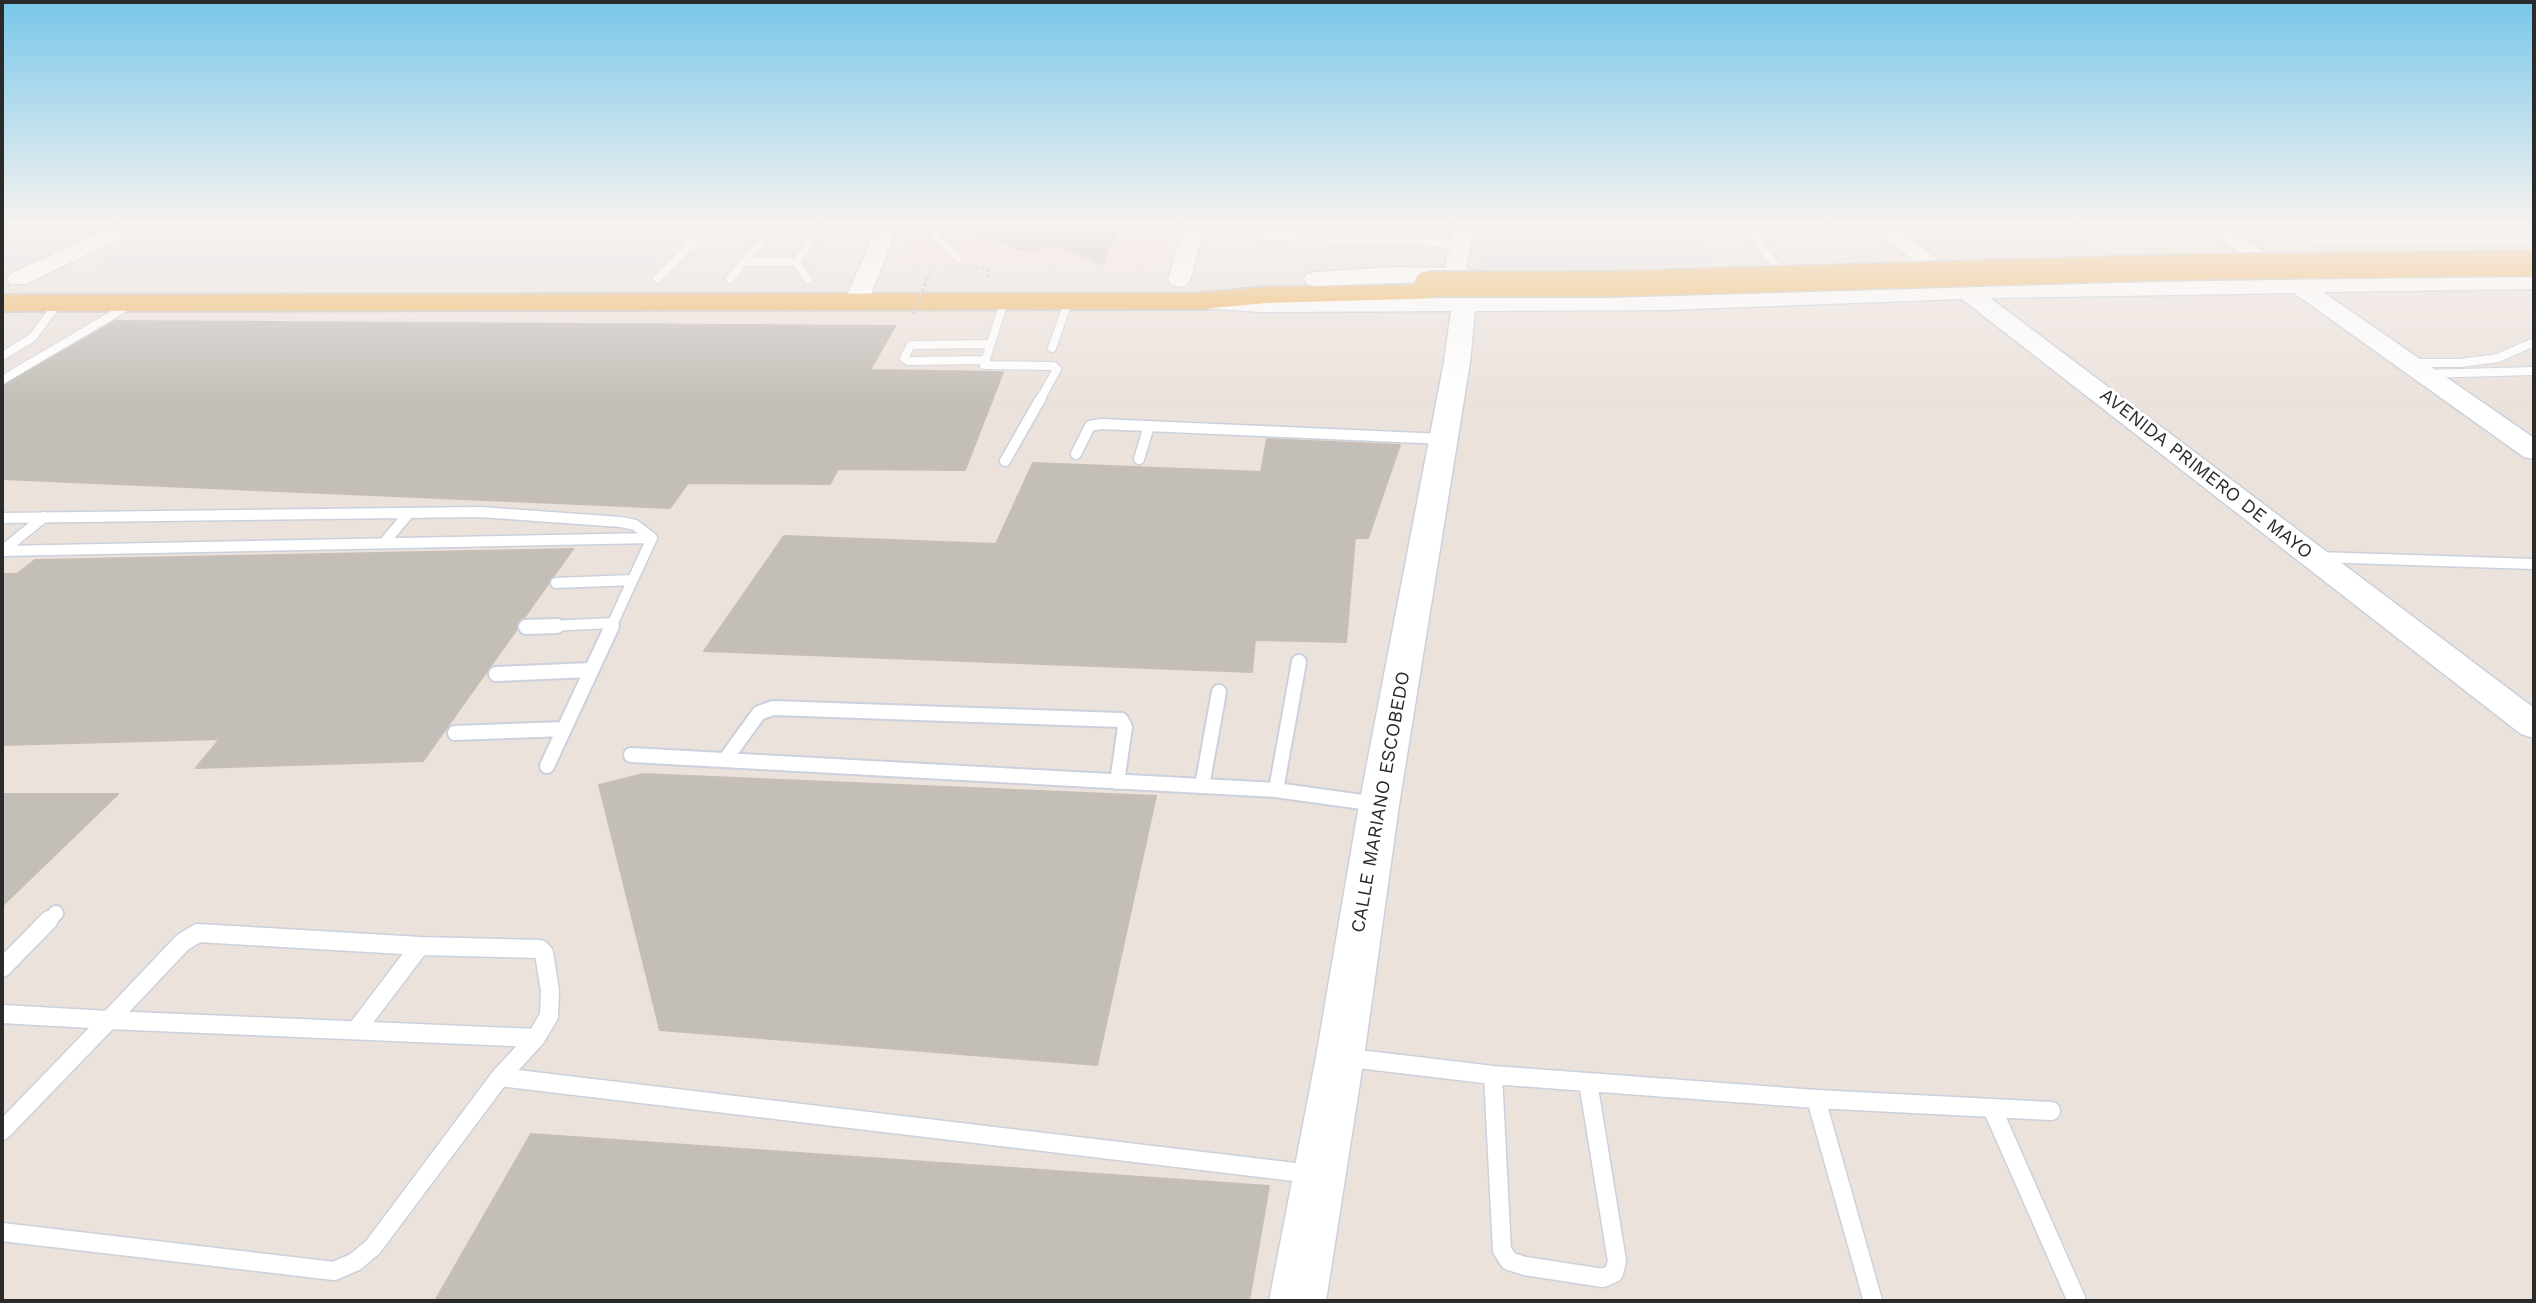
<!DOCTYPE html>
<html>
<head>
<meta charset="utf-8">
<style>
	body { margin:0 }
	#map { position:relative; width:2536px; height:1303px; overflow:hidden; background:#ece2dc; font-family:"Work Sans",sans-serif }
	canvas { display:block }
	.frame { position:absolute; inset:0; border:4px solid #2a2a2a; pointer-events:none }
</style>
</head>
<body>
<div id="map">
<canvas width="2536" height="1303"></canvas>
<div class="frame"></div>
</div>
<script>
const c = document.querySelector('canvas').getContext('2d');
c.lineJoin = 'round';
function fillPath(path, color) {
  c.fillStyle = color;
  c.fill(path, 'evenodd');
}
function toPath(rows) {
  const path = new Path2D();
  for (const r of rows) {
    path.moveTo(r[0], r[1]);
    for (let i = 2; i < r.length; i += 2) path.lineTo(r[i], r[i + 1]);
  }
  return path;
}
function trace(path, color, width, dash) {
  c.strokeStyle = color;
  c.lineWidth = width;
  c.lineCap = dash ? 'butt' : 'round';
  c.setLineDash(dash || []);
  c.stroke(path);
}
function drawText(font, color, halo, rows, align = 'center') {
  c.font = font + ' "Work Sans",sans-serif';
  c.lineWidth = 6;
  c.setLineDash([]);
  c.textBaseline = 'middle';
  c.strokeStyle = halo;
  c.fillStyle = color;
  for (const [text, x, y, turn = 0] of rows) {
    c.save();
    c.translate(x, y);
    c.rotate((+turn || 0) * Math.PI / 180);
    c.textAlign = isNaN(turn) ? turn : align;
    if (halo) c.strokeText(text, 0, 0);
    c.fillText(text, 0, 0);
    c.restore();
  }
}
fillPath(toPath([
	[2,223,116,223,31,263,2,267],
	[171,223,701,223,650,270,118,271,101,266,107,254],
	[1487,223,1690,223,1715,265,1489,268,1481,265],
	[1900,223,2093,223,2050,225,2086,250,1947,256]
]), '#dddde4');
fillPath(toPath([
	[919,223,1176,223,1161,267,903,264]
]), '#f3d9df');
const building = toPath([
	[958,223,1119,223,1102,264,1055,244,1033,250,1019,249,958,223],
	[115,321,895,326,870,370,1003,372,965,470,838,469,830,484,688,483,670,508,2,479,2,386,115,321],
	[1267,439,1400,445,1368,538,1355,538,1346,642,1255,640,1252,672,704,651,784,536,996,544,1033,463,1261,472,1267,439],
	[573,549,524,618,518,622,517,629,423,761,196,768,220,739,2,745,2,574,17,574,35,560,573,549],
	[643,774,1156,796,1097,1065,660,1030,599,785,643,774],
	[2,794,118,794,2,906,2,794],
	[531,1134,799,1153,1269,1186,1249,1301,435,1301,531,1134]
]);
fillPath(building, '#c4beb8');
trace(building, '#c7beb6', 2);
const laneFar3 = toPath([
	[942,223,936,238,958,257],
	[1742,223,1779,269],
	[1749,232,1882,226],
	[1252,235,1460,244],
	[2312,240,2534,241],
	[744,262,796,262],
	[657,279,712,223],
	[730,279,777,223],
	[808,279,796,262,824,223],
	[1004,302,984,365,1053,366,1057,369,1040,400],
	[1052,348,1068,302],
	[2,356,32,338,58,303],
	[985,360,908,361,904,358,911,345,990,344],
	[2410,363,2460,363,2498,358,2534,342],
	[2425,374,2534,371],
	[2,380,133,303]
]);
const laneFar2 = toPath([
	[1076,454,1090,426,1101,424,1444,439],
	[1139,459,1149,426],
	[1005,461,1041,398],
	[2,518,480,512,621,522,635,525,652,538],
	[384,543,409,513],
	[2,551,652,538],
	[2,551,44,517],
	[2318,557,2534,564],
	[556,583,632,580],
	[526,627,612,623],
	[611,627,652,538]
]);
const laneFar1 = toPath([
	[526,627,557,626],
	[496,674,591,670],
	[455,733,564,729],
	[631,755,1276,790,1376,804],
	[725,760,759,713,773,708,1121,720,1125,727,1117,782],
	[547,766,612,626],
	[1202,786,1219,692],
	[1276,790,1299,662],
	[47,922,56,913]
]);
const lane = toPath([
	[2,968,49,920],
	[2,1014,109,1020,183,942,198,933,420,946],
	[357,1029,420,946,540,949,544,953,550,991,549,1016,536,1038],
	[1350,1058,1493,1075,1816,1099,2051,1111],
	[1493,1075,1502,1250,1509,1261,1525,1266,1603,1278,1614,1273,1617,1261,1588,1082],
	[500,1077,1311,1174],
	[1816,1099,1873,1301],
	[1992,1108,2077,1301],
	[2,1131,109,1020,536,1038,500,1077,373,1247,355,1262,334,1271,2,1232]
]);
const secondary = toPath([
	[120,223,146,223,143,227,26,284,10,284,7,279,10,274,120,223],
	[879,223,899,223,868,302,864,307,856,309,848,307,844,302,879,223],
	[1185,223,1205,223,1190,280,1187,285,1179,287,1171,285,1168,280,1185,223],
	[1455,223,1475,223,1466,268,1475,270,1478,275,1475,280,1315,286,1307,284,1304,279,1307,274,1315,272,1395,267,1445,268,1455,223],
	[1867,223,1890,223,1972,285,2275,280,2199,223,2222,223,2304,279,2534,275,2534,289,2323,292,2534,438,2534,459,2524,457,2294,293,1990,298,2534,708,2534,738,2521,734,1962,299,1664,310,1475,311,1470,362,1399,805,1364,1057,1326,1301,1269,1301,1316,1057,1359,805,1444,362,1451,311,1262,312,1202,308,1194,306,1190,301,1194,296,1202,294,1262,298,1664,296,1945,286,1867,223]
]);
const primary = toPath([
	[1433,285,1442,288,1446,293,1442,298,1266,303,1202,309,2,311,2,295,1202,293,1266,287,1433,285]
]);
trace(laneFar3, '#cad1dc', 10);
trace(laneFar2, '#cad1dc', 13);
trace(laneFar1, '#cad1dc', 18);
trace(lane, '#cad1dc', 21);
trace(secondary, '#cad1dc', 3);
trace(primary, '#c3c3c3', 4);
trace(toPath([
	[975,267,988,270,989,279]
]), '#c3c3c3', 2.5, [3.5, 2.5]);
trace(laneFar3, '#fff', 8);
trace(laneFar2, '#fff', 10);
trace(laneFar1, '#fff', 14);
trace(lane, '#fff', 18);
fillPath(secondary, '#fff');
fillPath(primary, '#efb35e');
const primaryBridge = toPath([
	[1427,284,1609,284,2184,267,2534,263]
]);
trace(primaryBridge, '#c3c3c3', 28, []);
trace(toPath([
	[913,314,932,268]
]), '#c3c3c3', 2.5, [3.5, 2.5]);
trace(primaryBridge, '#efb35e', 25);
const sky = c.createLinearGradient(0, 0, 0, 405);
sky.addColorStop(0, '#78c7ea');
sky.addColorStop(0.55, '#f6f2ef');
sky.addColorStop(1, '#f6f2ef00');
c.fillStyle = sky;
c.fillRect(0, 0, 2536, 405);
drawText('19px', '#2a2a2a', '#fff', [
	["AVENIDA PRIMERO DE MAYO",2206,474,38],
	["CALLE MARIANO ESCOBEDO",1381,802,-80]
]);
</script>
</body>
</html>
